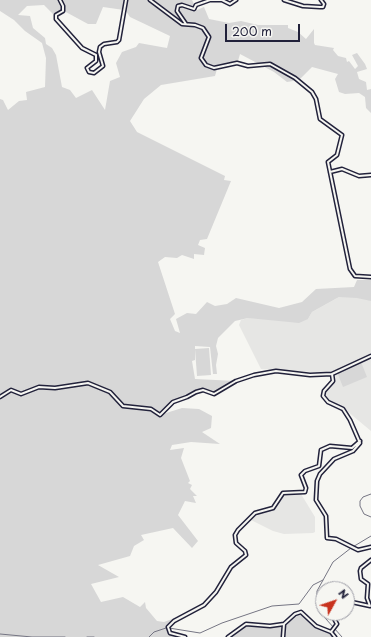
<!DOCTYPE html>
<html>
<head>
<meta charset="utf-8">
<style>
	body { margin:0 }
	#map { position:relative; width:371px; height:637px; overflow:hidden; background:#f6f6f2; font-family:"Playpen Sans",sans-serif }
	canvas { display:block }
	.north { position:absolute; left:315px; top:581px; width:40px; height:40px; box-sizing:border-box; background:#f6f6f2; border:1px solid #a1a1a9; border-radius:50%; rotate:50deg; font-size:11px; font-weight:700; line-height:16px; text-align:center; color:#22223b }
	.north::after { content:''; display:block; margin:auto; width:14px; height:18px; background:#c8321e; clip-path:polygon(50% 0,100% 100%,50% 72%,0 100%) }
	.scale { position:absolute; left:225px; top:24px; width:75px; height:18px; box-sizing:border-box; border:2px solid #22223b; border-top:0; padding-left:5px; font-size:12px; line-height:14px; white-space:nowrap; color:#22223b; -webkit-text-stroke:3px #f6f6f2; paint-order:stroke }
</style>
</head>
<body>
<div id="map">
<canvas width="371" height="637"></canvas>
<div class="north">N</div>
<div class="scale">200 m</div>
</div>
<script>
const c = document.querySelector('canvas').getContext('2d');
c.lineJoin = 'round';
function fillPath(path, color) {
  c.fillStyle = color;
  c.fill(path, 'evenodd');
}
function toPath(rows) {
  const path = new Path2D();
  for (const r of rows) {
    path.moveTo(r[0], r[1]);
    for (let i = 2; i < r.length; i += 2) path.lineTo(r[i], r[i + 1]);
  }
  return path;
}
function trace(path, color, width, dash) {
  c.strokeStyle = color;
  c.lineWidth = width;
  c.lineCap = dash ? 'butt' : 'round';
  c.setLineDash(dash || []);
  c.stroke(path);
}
fillPath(toPath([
	[339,297,371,297,371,355,329,373,261,369,239,325,241,320,248,318,308,319,312,312],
	[371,357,371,431,341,406,328,399,325,395,325,392,335,380,333,375,337,371],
	[287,493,301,494,315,517,315,532,313,533,284,534,273,531,251,520,256,514,273,509,283,494]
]), '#e6e6e4');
fillPath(toPath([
	[0,0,59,0,62,10,55,16,44,5,27,6,18,15,30,16,33,28,45,38,46,44,52,48,56,55,62,87,70,90,76,98,92,90,105,110,110,81,120,77,116,63,122,52,136,47,139,43,167,48,170,36,130,17,126,11,127,0,148,0,182,24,185,26,195,26,203,30,204,28,200,25,186,24,178,11,178,5,176,12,183,23,152,0,192,0,197,10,204,7,209,19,229,23,241,21,258,25,288,25,288,28,298,32,306,39,314,29,314,43,315,45,334,48,333,50,338,56,346,58,347,62,349,61,355,69,358,66,352,55,357,53,365,64,367,69,357,72,359,79,366,82,367,90,371,89,371,113,366,108,365,97,359,93,345,94,339,92,335,79,338,74,312,67,299,80,287,82,274,72,240,54,238,61,217,69,215,76,161,85,144,99,130,121,137,132,225,176,224,180,231,181,207,239,200,240,198,245,205,248,204,255,194,254,194,259,182,255,177,258,165,257,158,262,175,314,170,319,175,331,180,333,176,319,187,313,196,314,207,302,215,306,227,304,236,298,279,308,302,302,316,289,354,287,357,280,371,280,371,301,357,298,339,297,312,312,308,319,299,323,248,318,235,321,218,338,216,346,218,354,216,365,217,374,213,374,210,347,195,346,195,349,209,348,211,375,197,376,195,349,195,360,192,361,195,379,236,381,214,394,200,390,173,402,163,414,182,408,199,409,212,416,211,428,202,432,220,444,191,442,172,445,170,450,184,448,181,458,190,481,188,483,192,485,190,489,197,496,193,496,196,503,185,501,178,515,198,541,192,548,173,528,141,535,144,540,134,546,130,556,98,565,119,577,91,584,101,602,123,597,140,607,145,602,146,608,157,621,164,622,175,618,176,620,168,627,168,632,185,637,0,637,0,99,3,100,8,110,19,101,27,100,26,92,45,87,46,58,42,43,25,31,14,20,0,11],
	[61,0,125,0,124,10,103,7,96,24,88,24,64,11,64,6],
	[361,362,367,377,343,387,337,372],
	[298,612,304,613,316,626,331,632,335,637,228,637,246,624,270,626,284,624]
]), '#d7d7d7');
trace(toPath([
	[371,494,363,497,360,501,360,506,364,514,371,517],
	[169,628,200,633,222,623,272,606,299,604,313,585,323,580],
	[0,634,32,637,65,637],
	[87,637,94,637],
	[149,637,154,632,166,628],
	[342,637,326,619,317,604,317,591,333,562,351,548,371,536]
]), '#757583', 1);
const minor = toPath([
	[60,0,63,6,63,11,56,15,56,19,82,48,96,55,96,61,87,68,89,72,94,73,103,66,99,52,100,47,104,44,117,42,119,40,126,0],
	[150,0,182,24,195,25,203,28,209,37,201,58,206,65,214,68,237,63,248,66,270,64,295,78,312,92,316,99,320,119,342,135,337,155,328,162,350,269,355,276,371,277],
	[284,0,303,6,320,7,323,7,324,4,321,0],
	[186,24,177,11,178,6,182,5,194,9,196,5,210,0,222,0,230,4,236,0],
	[330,172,342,169,359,176,371,175],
	[332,374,371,356],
	[0,397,11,390,21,394,39,387,55,388,88,383,110,392,123,406,151,409,160,415,173,402,187,397,196,392,203,390,214,394,236,381,254,375,276,371,310,375,332,374,333,381,324,391,323,396,328,402,343,409,350,420,360,443,353,451,334,459,320,474,317,481,316,500,326,516,327,538,336,539,358,550,371,547],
	[347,601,370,606,367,598,368,584,361,579,360,571,361,568,371,560],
	[331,632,337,624,331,613],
	[185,637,170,633,168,627,174,621,204,605,216,592,231,567,246,555,245,551,236,543,235,535,238,530,255,513,273,508,283,493,305,492,306,488,301,475,305,471,319,466,321,450,330,446,352,448,360,441],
	[228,637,246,624,270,626,284,624],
	[283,637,284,624,295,614,301,612,316,626,331,632,335,637]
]);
trace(minor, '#22223b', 5);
trace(minor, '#f6f6f2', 2);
</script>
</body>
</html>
